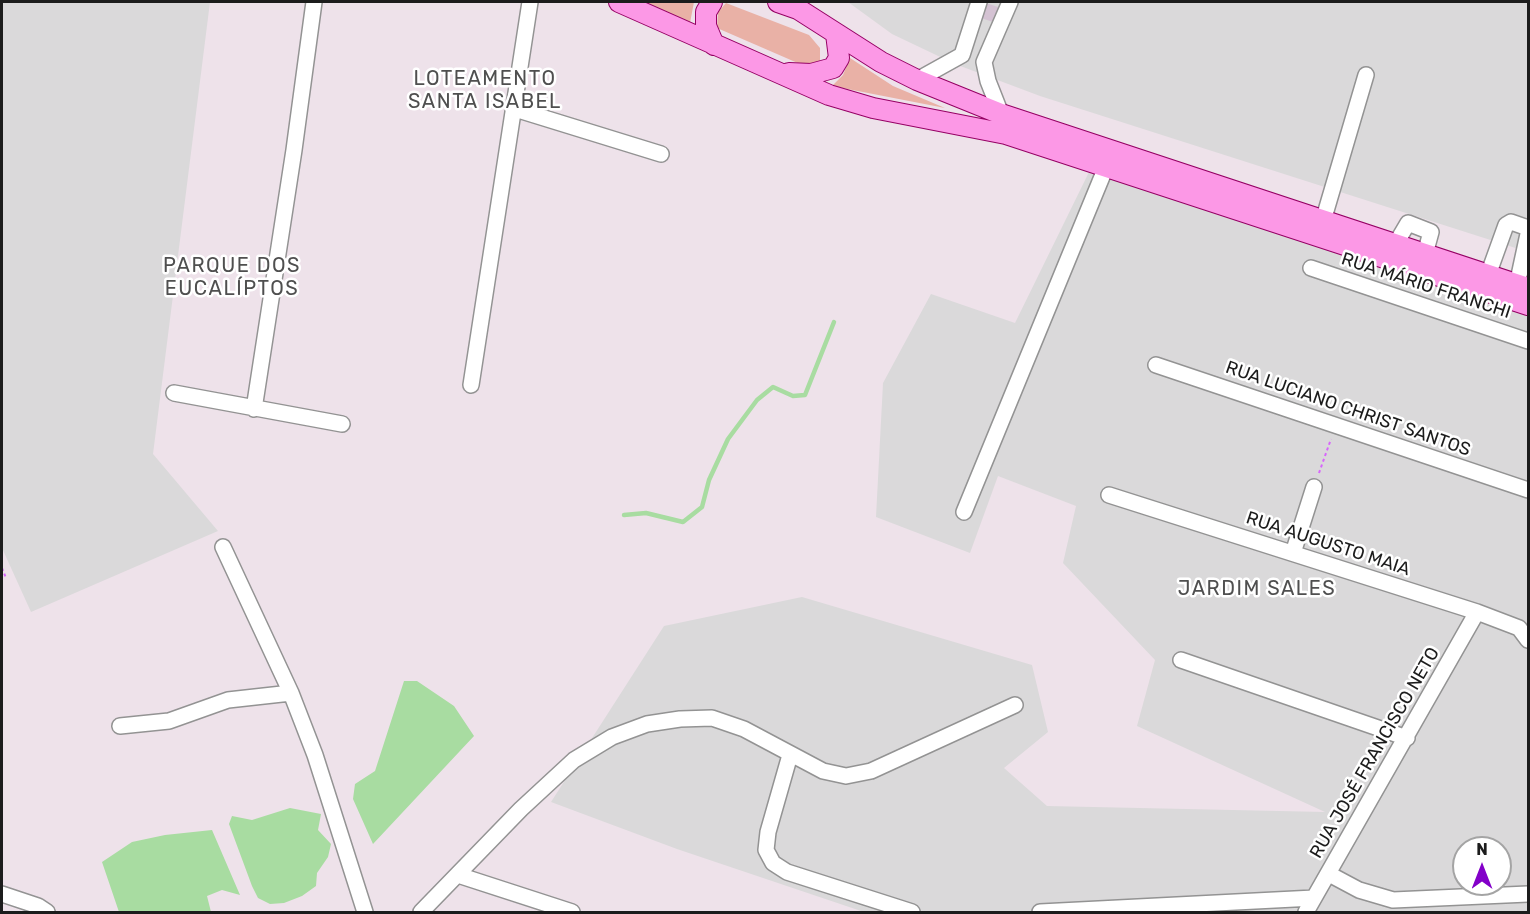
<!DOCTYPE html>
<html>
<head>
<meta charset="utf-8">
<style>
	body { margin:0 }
	#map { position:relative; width:1530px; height:914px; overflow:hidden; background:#eee2ea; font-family:Rubik,sans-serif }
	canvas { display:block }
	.frame { position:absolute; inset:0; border:3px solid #1c1c1c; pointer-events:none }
	.north { position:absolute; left:1452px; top:836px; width:60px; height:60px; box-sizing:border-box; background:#fff; border:2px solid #a4a4a4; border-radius:50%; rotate:0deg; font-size:16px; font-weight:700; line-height:24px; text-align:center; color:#1c1c1c }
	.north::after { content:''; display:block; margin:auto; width:21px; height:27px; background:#8300c9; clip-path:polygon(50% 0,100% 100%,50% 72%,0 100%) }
</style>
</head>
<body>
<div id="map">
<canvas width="1530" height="914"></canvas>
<div class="frame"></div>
<div class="north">N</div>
</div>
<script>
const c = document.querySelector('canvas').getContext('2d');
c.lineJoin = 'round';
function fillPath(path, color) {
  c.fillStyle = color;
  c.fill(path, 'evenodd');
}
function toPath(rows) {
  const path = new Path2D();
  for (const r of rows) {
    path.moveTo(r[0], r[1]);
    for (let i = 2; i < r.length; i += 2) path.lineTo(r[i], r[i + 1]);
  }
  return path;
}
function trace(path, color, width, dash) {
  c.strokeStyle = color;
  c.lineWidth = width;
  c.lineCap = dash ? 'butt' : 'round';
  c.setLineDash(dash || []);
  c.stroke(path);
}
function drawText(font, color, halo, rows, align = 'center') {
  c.font = font + ' Rubik,sans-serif';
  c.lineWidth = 5;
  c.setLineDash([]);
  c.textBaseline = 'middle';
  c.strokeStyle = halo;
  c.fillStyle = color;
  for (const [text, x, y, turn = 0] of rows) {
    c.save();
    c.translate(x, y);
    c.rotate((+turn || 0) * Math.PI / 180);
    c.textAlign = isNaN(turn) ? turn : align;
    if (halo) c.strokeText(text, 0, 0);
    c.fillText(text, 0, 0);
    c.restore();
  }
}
fillPath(toPath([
	[2,2,210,2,153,454,218,531,31,612,2,548],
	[848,2,1528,2,1528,252,1040,96,955,64,892,34],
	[1090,170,1528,304,1528,912,864,912,677,849,551,802,664,626,802,597,1032,665,1048,732,1004,768,1047,806,1325,812,1137,726,1155,660,1063,563,1076,506,998,476,970,553,876,517,883,383,931,294,1015,323],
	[1464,848,1500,848,1500,884,1464,884]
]), '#dad9da');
fillPath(toPath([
	[645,2,694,2,690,23],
	[726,3,809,35,820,48,820,61,812,67,800,64,717,28,718,12],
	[850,58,893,86,945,108,832,86,843,75]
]), '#e9b1a6');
fillPath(toPath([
	[404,681,417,681,454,706,474,736,373,844,353,799,355,784,375,771],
	[290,808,321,814,318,830,331,844,328,857,317,873,316,886,302,896,284,903,270,904,258,898,252,886,229,824,232,816,252,820],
	[212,830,240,895,222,890,207,896,211,912,119,912,102,862,132,842,165,835]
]), '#a8dca1');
trace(toPath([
	[624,515,646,513,683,522,702,507,709,480,728,439,757,400,773,387,793,396,805,395,834,322]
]), '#a8dca1', 4.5);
fillPath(toPath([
	[983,2,1004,9,999,24,978,17]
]), '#d4c2d3');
const minor = toPath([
	[917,80,962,55,979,2],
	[515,109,661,154],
	[1001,114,988,81,984,62,1010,2],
	[1323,221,1366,75],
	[1395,245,1408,223,1431,232,1425,254],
	[1311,268,1528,341],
	[1488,275,1506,225,1511,222,1528,228],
	[1517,285,1528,234],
	[1156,365,1528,490],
	[471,385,530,2],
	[174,393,342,424],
	[254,409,294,150,314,2],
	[1109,495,1477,612,1519,628,1528,640],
	[964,512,1106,167],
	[223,547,291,693,315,755,365,912],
	[1293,553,1314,487],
	[1181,660,1407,738],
	[120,726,169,721,228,700,291,693],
	[790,755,768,832,766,850,773,863,787,872,912,912],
	[1329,874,1359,890,1393,900,1528,894],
	[458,875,572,912],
	[2,894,38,906,47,912],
	[421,912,521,809,574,760,612,737,647,724,680,719,712,718,744,729,823,771,846,776,871,771,1015,705],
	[1040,912,1314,898],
	[1306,912,1477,612]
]);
const major = toPath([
	[619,2,829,95,873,108,1006,134,1528,305],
	[712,2,706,12,706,26,714,45],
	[778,2,798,9,881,62,917,80,1001,114,1528,288],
	[789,73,811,74,833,68,839,58,836,34]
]);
trace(minor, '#939393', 18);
trace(major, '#950064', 22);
trace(toPath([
	[1319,473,1331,439],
	[2,568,6,578]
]), '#d766fb', 2, [3, 3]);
trace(minor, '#fff', 15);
trace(major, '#fc98e6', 20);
drawText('18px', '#1c1c1c', '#fff', [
	["RUA MÁRIO FRANCHI",1426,286,18],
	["RUA LUCIANO CHRIST SANTOS",1348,409,19],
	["RUA AUGUSTO MAIA",1328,544,18],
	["RUA JOSÉ FRANCISCO NETO",1375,753,-60]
]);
c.letterSpacing = '1.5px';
drawText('20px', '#4f4f4f', '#fff', [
	["LOTEAMENTO",485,79],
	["SANTA ISABEL",485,102],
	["PARQUE DOS",232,266],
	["EUCALÍPTOS",232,289],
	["JARDIM SALES",1257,589]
]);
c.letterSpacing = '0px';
</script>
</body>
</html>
